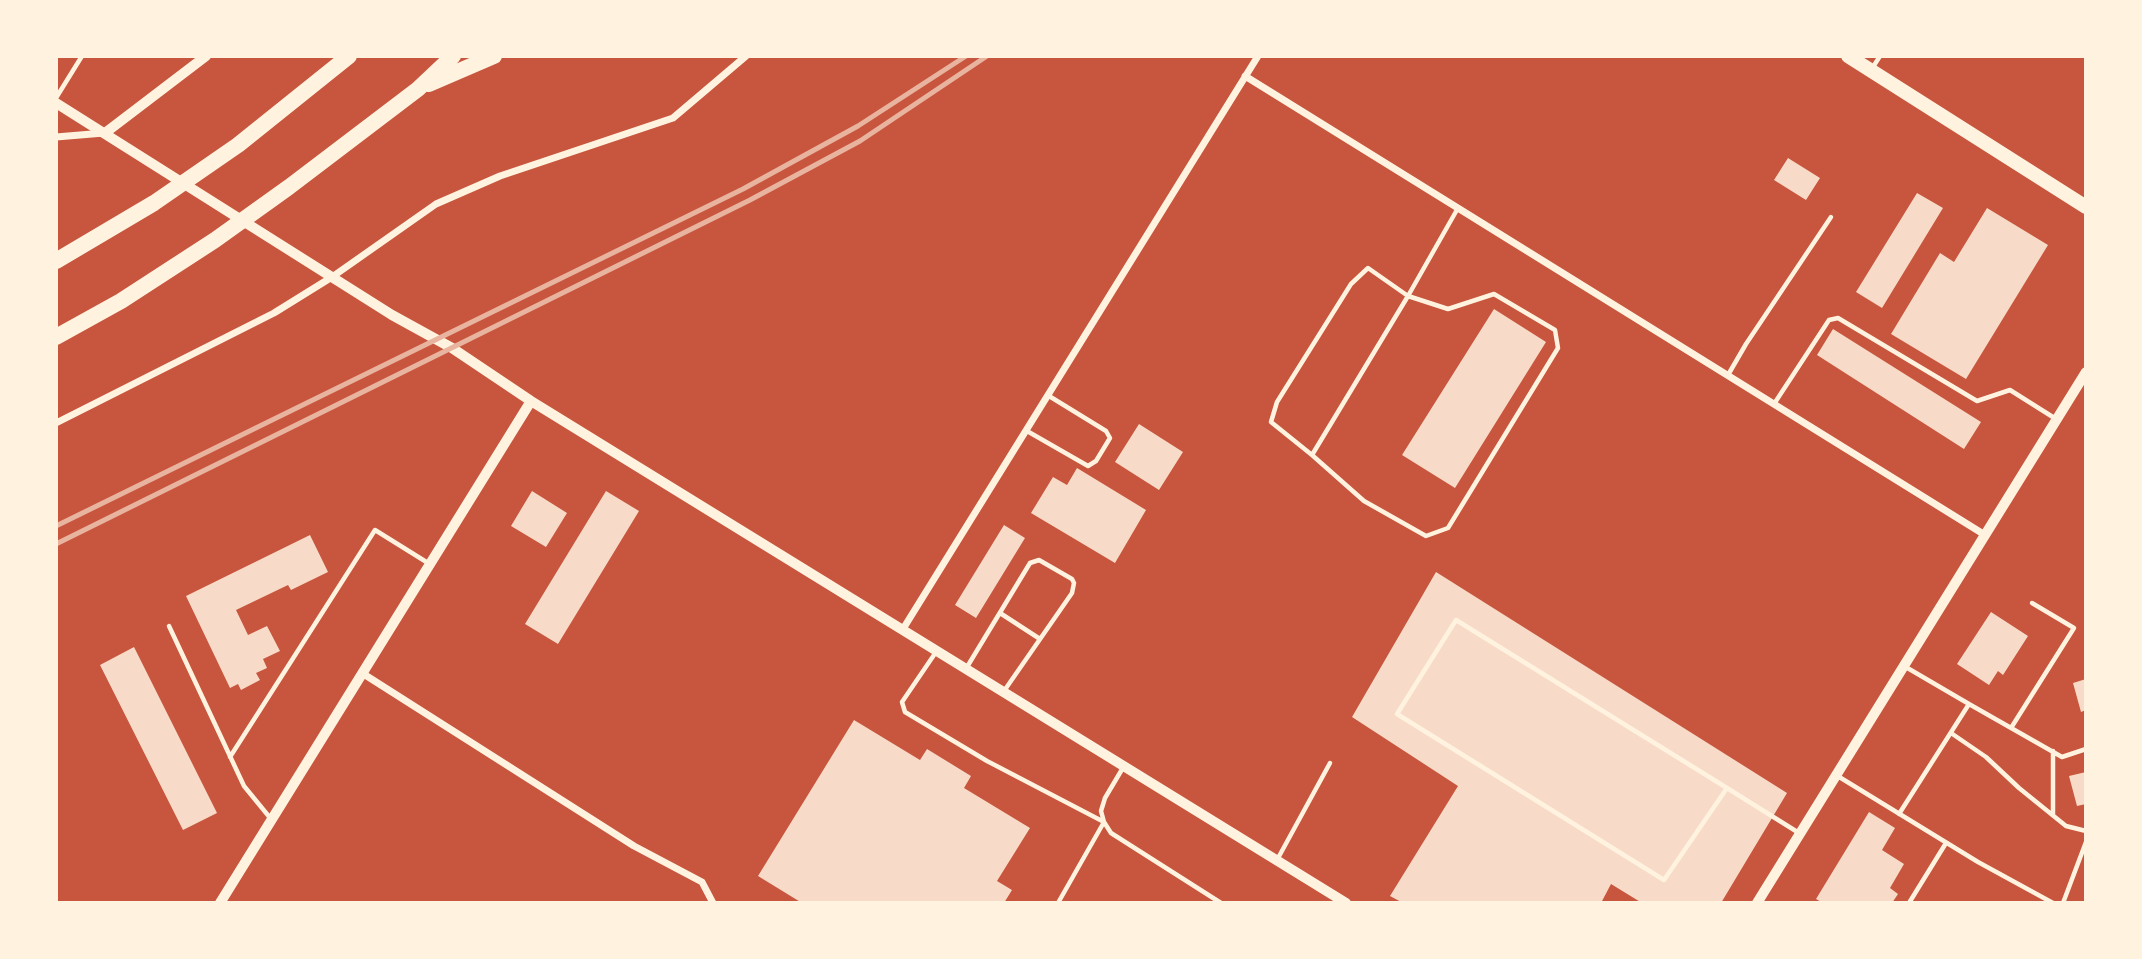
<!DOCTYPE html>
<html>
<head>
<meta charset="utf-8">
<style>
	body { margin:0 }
	#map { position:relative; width:2142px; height:959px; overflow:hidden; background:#c8553d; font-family:"Fira Sans Condensed",sans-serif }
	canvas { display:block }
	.frame { position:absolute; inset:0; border:58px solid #fff3e0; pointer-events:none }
</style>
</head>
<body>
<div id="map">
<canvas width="2142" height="959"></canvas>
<div class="frame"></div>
</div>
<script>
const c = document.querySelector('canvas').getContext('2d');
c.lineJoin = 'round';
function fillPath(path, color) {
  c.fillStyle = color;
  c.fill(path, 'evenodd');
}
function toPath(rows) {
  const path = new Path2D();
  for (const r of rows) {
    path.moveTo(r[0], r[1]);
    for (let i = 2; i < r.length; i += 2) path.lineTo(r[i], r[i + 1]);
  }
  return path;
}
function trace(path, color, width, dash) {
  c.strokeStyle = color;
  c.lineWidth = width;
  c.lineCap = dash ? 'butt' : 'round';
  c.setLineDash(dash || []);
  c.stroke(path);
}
fillPath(toPath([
	[1788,158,1820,178,1806,200,1774,180],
	[1917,193,1943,208,1882,308,1856,292],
	[1987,208,2048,245,1966,379,1891,334,1940,253,1954,262],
	[1494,309,1546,342,1455,488,1402,455],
	[1833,329,1981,422,1964,449,1817,355],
	[1139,424,1183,452,1159,490,1115,462],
	[1077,468,1146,510,1115,563,1031,513,1053,477,1067,485],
	[532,491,567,513,546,547,511,526],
	[606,491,639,511,558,644,525,624],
	[1004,525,1025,538,976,618,955,605],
	[310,535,328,572,291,590,288,585,236,610,248,635,267,626,280,651,263,659,267,668,256,673,260,680,241,690,238,684,230,688,186,596],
	[1436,572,1787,793,1721,903,1642,903,1611,884,1601,903,1403,903,1390,896,1458,786,1352,717],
	[1991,612,2028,636,2003,675,1998,671,1989,685,1957,664],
	[134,647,217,813,183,830,100,665],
	[2086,679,2086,710,2081,712,2073,683],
	[854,720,920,760,927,749,971,776,964,788,1030,828,997,881,1012,890,1004,903,802,903,758,876],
	[2086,772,2086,804,2077,806,2069,776],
	[1869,812,1895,828,1882,850,1904,864,1890,888,1898,894,1892,903,1823,903,1816,899]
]), '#f7dbc8');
trace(toPath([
	[1873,67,1880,56],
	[56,98,82,56],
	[1728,375,1746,344,1831,217],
	[1774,404,1829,320,1838,318,1977,401,2010,390,2056,419],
	[1027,431,1088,466,1096,461,1110,438,1106,431,1049,396],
	[1312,455,1271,422,1277,402,1351,284,1368,268,1408,296,1448,309,1494,294,1555,330,1558,348,1448,528,1426,536,1364,501,1312,455,1408,296,1458,208],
	[1000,613,1040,639],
	[169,626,244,786,271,819],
	[936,652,902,702,905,712,987,761,1104,822,1058,903],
	[967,667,1030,563,1039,560,1072,579,1074,583,1072,593,1004,691],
	[1969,704,2062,757,2086,749],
	[2011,728,2074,628,2032,603],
	[1951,733,1986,757,2019,788,2066,826,2086,831],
	[2053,751,2053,814],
	[230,757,375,530,428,563],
	[1124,766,1105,798,1101,811,1104,822,1111,833,1221,903],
	[1836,775,1978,862,2053,903],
	[1727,788,1664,880,1397,714,1456,620,1727,788,1799,833],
	[1899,814,1969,704,1904,666],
	[1277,860,1330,763],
	[1909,903,1946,843],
	[2063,903,2086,842]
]), '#fff3e0', 4.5);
trace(toPath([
	[1245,76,1985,535],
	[56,137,104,133],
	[56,423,274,313,332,277,436,204,500,176,673,118,746,56],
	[903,629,1258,56],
	[362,673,634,846,702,882,713,903]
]), '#fff3e0', 7);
trace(toPath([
	[56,103,392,315,452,348,531,401,1346,903],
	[105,133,206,56],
	[220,903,531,401],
	[1757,903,2086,372]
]), '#fff3e0', 10);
trace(toPath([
	[1848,56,2086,207]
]), '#fff3e0', 14);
trace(toPath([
	[429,84,494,56],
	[56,261,154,203,238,145,349,56],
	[56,337,121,301,215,240,289,187,418,89,453,56]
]), '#fff3e0', 16);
trace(toPath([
	[56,526,743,189,858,126,966,56],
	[56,544,750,200,860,141,987,56]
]), '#e9b49f', 5);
</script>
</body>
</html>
